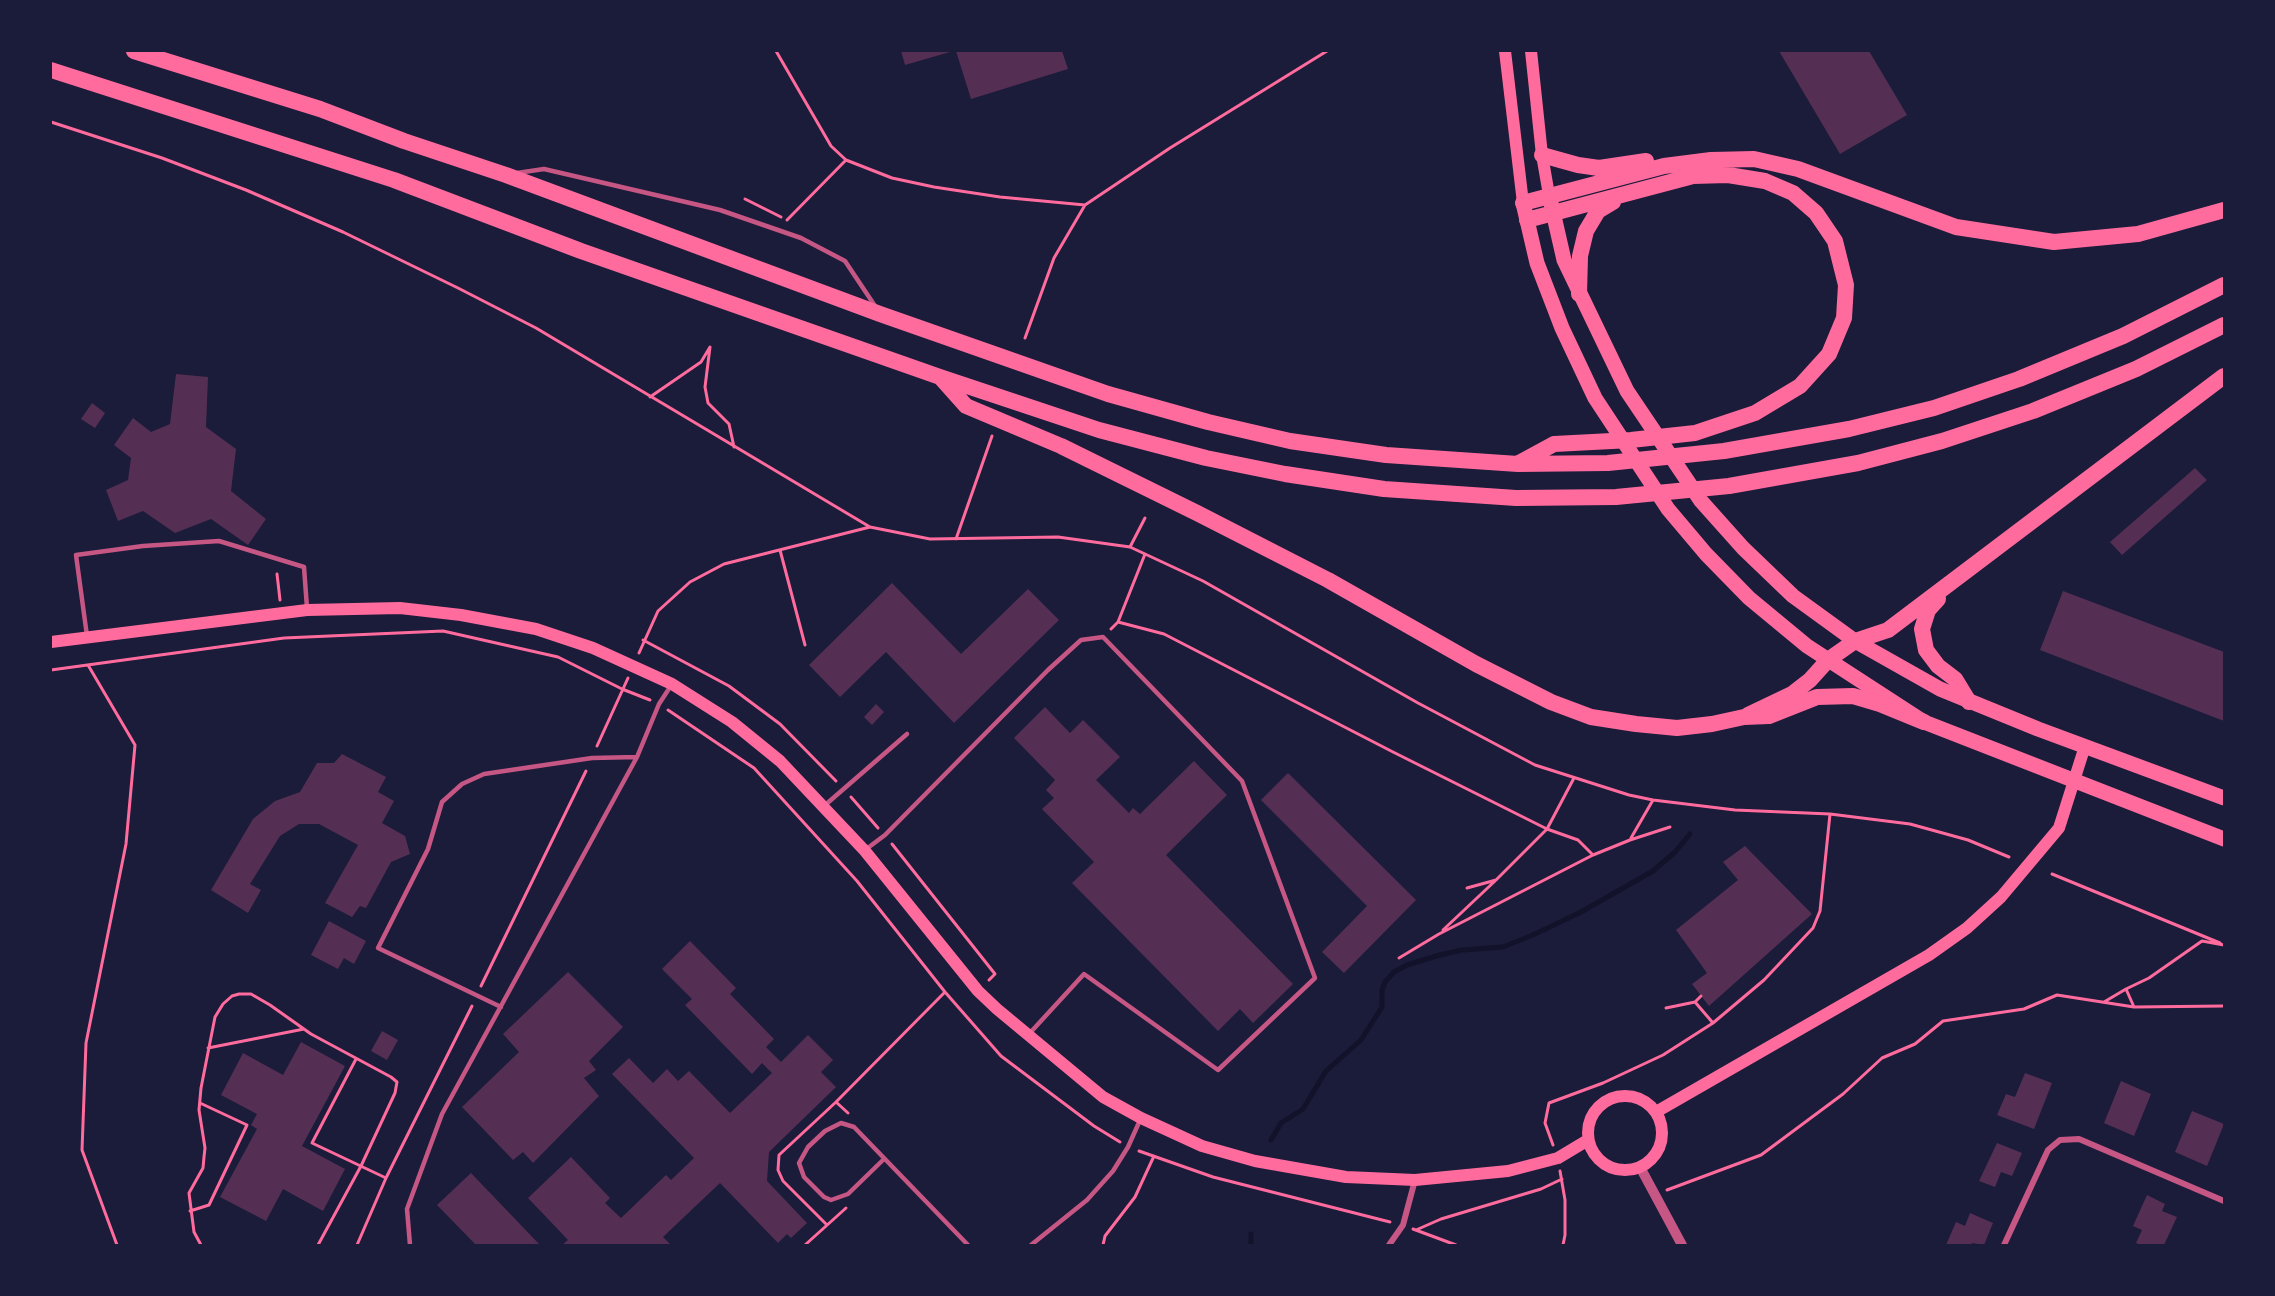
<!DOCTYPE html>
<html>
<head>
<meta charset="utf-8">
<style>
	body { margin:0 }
	#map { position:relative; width:2275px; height:1296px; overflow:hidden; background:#1b1b3a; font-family:"DM Sans",sans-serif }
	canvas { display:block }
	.frame { position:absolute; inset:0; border:52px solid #1b1b3a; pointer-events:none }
</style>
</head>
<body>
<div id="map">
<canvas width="2275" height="1296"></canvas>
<div class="frame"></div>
</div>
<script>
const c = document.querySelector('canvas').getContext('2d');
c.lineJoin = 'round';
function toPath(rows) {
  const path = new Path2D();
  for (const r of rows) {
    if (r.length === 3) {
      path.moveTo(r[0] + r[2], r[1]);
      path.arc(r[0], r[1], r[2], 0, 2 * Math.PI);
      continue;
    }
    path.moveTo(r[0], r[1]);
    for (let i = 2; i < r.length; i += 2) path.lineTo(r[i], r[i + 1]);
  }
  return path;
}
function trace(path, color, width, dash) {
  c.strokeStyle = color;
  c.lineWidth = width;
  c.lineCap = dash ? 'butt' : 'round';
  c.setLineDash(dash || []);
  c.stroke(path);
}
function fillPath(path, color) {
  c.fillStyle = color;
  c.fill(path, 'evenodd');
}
trace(toPath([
	[1271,1140,1281,1123,1303,1109,1326,1071,1361,1040,1382,1007,1382,990,1385,982,1394,972,1407,965,1440,955,1462,950,1503,947,1533,935,1581,912,1653,871,1675,852,1690,834],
	[1251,1245,1251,1234]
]), '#12122b', 5);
fillPath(toPath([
	[901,51,950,51,950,52,905,65],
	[956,51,1062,51,1068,69,971,99],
	[1779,51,1869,51,1907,115,1840,154],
	[176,374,208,377,206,427,236,449,231,491,266,519,248,545,211,519,175,533,143,511,118,521,106,490,128,480,131,458,114,445,133,418,151,432,170,424],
	[92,403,105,413,95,428,81,419],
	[2195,468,2207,480,2122,555,2110,542],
	[892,583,961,654,1028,589,1059,620,954,723,886,652,840,697,809,665],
	[2063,591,2224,652,2224,721,2040,650],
	[876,704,884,712,872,725,864,717],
	[1045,707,1070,733,1083,720,1120,757,1096,780,1129,813,1133,808,1140,814,1194,761,1227,795,1166,855,1293,984,1253,1023,1240,1009,1218,1031,1072,883,1094,862,1042,809,1054,798,1046,790,1055,780,1014,738],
	[342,754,386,777,378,792,394,801,382,823,405,836,410,854,391,862,366,908,360,906,352,917,325,903,358,845,319,824,299,824,280,836,250,884,261,890,248,913,211,890,253,819,275,801,300,792,317,763,334,763],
	[1288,773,1416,900,1344,973,1322,952,1367,906,1261,800],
	[1745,846,1812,914,1709,1006,1692,984,1707,973,1676,930,1738,880,1723,862],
	[329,921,366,941,354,964,344,958,338,969,311,955],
	[690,941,736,988,730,994,774,1039,766,1047,781,1062,808,1035,833,1060,821,1072,836,1087,769,1152,767,1181,807,1223,791,1238,787,1234,778,1243,720,1183,663,1237,671,1245,562,1245,568,1240,528,1198,571,1157,610,1198,605,1203,621,1218,666,1175,671,1180,694,1158,612,1074,629,1058,653,1083,667,1069,678,1081,689,1071,730,1113,772,1073,762,1063,752,1074,685,1005,692,999,662,969],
	[568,972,623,1027,589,1061,596,1070,584,1078,599,1096,533,1163,523,1152,513,1160,462,1107,519,1052,503,1034],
	[382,1031,398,1040,387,1060,371,1051],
	[301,1042,345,1066,302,1146,345,1169,323,1211,283,1189,266,1221,220,1197,257,1129,251,1125,257,1114,221,1095,243,1053,283,1075],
	[2025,1073,2052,1083,2034,1129,1997,1115,2006,1094,2015,1097],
	[2121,1081,2151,1094,2134,1136,2104,1123],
	[2192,1111,2224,1124,2207,1166,2175,1152],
	[1997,1143,2022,1153,2012,1176,2001,1172,1995,1187,1979,1181],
	[471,1173,540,1245,476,1245,437,1205],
	[2147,1195,2165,1204,2162,1211,2177,1217,2164,1245,2141,1245,2136,1243,2142,1230,2133,1226],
	[1970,1213,1993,1223,1984,1245,1972,1243,1971,1245,1946,1245,1956,1222,1965,1226]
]), '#542f53');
trace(toPath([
	[776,51,831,146,846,160,892,178,934,187,1000,197,1085,205],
	[51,122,162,158,246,190,343,232,458,288,536,328,870,527,930,539,1058,537,1130,547,1203,581,1418,703,1535,765,1629,795,1653,800,1735,810,1830,814,1910,824,1968,840,2009,857],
	[745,199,781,217],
	[787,220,846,160],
	[1025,338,1054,258,1085,205,1170,148,1327,51],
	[650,397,701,362,710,347,705,387,708,403,729,424,734,447],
	[956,539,992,436],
	[1130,547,1145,518],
	[780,550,805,645],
	[277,574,280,600],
	[1118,622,1164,634,1393,752,1547,829,1578,840,1593,855,1630,840,1670,827],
	[1111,629,1118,622,1145,554],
	[643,640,729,686,780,724,836,781],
	[639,653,658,611,690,582,724,564,870,527],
	[88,665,135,745,126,844,86,1043,82,1150,117,1245],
	[51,670,284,638,443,631,558,657,622,689,650,700],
	[668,710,754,768,857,881,945,992,1001,1056,1094,1126,1120,1142],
	[597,746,628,678],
	[851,797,878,828],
	[1631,838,1653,800],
	[892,844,995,974,989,980],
	[2052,874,2220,943],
	[1467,888,1496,880,1547,829,1574,778],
	[1443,930,1495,881],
	[2224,945,2202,941,2149,978,2126,989,2134,1007,2224,1006],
	[1399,958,1439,934,1593,855],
	[481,986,586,771],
	[1701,996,1695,1002,1713,1023],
	[2104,1002,2126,989],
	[1666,1008,1695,1002],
	[208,1048,304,1029],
	[356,1059,312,1143,386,1178],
	[836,1102,848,1113],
	[1553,1145,1545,1123,1549,1103,1603,1083,1663,1055,1713,1023,1764,980,1813,928,1820,911,1830,814],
	[1139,1151,1213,1177,1390,1222],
	[1560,1171,1565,1200,1565,1235,1563,1245],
	[1667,1190,1761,1155,1843,1094,1882,1058,1915,1044,1943,1021,2024,1009,2057,995,2134,1007],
	[190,1211,209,1205,247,1125,200,1103],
	[827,1225,783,1181,778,1170,779,1155,836,1102,945,992],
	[1413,1229,1456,1245],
	[1416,1230,1441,1219,1541,1189,1562,1179],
	[201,1245,194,1232,189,1193,203,1168,204,1157,205,1148,199,1110,201,1088,215,1017,223,1004,232,996,239,994,251,994,270,1005,311,1034,391,1077,397,1082,395,1093,361,1166,318,1245],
	[357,1245,386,1178,472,1006],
	[805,1245,846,1208],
	[1103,1245,1105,1236,1135,1197,1154,1156]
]), '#ff6b9d', 3);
trace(toPath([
	[517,173,544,169,720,210,801,238,845,261,875,306],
	[87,636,76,555,143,546,219,541,304,567,307,608],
	[824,806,907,734],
	[865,850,885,835,1048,670,1081,640,1103,637,1242,781,1315,978,1218,1070,1084,974,1029,1034],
	[501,1007,378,948,428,849,442,802,462,784,484,774,592,758,637,757],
	[884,1159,848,1194,831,1200,824,1197,804,1177,799,1163,808,1147,825,1131,841,1123,854,1127,968,1245],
	[410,1245,407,1209,442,1114,637,757,659,704,672,684],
	[1031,1245,1087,1200,1113,1171,1128,1147,1141,1118]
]), '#c65784', 4.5);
trace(toPath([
	[1389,1245,1403,1225,1415,1180],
	[2004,1245,2048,1150,2060,1140,2079,1139,2224,1201]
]), '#c65784', 6);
trace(toPath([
	[1640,1167,1682,1245]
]), '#c65784', 10);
trace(toPath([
	[1505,51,1523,203],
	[1531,51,1542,155,1549,195],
	[51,642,307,610,400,608,461,615,536,629,593,648,672,684,732,722,780,761,865,851,978,991,997,1009,1103,1097,1141,1118,1202,1146,1255,1161,1346,1177,1415,1180,1508,1171,1558,1158,1588,1140],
	[1625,1133,37],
	[1656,1112,1929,955,1967,928,2001,897,2059,828,2085,746]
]), '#ff6b9d', 12);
trace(toPath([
	[1523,203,1537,263,1562,328,1595,398,1668,509,1706,554,1749,598,1807,646,1924,722,2224,839],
	[1551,203,1564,260,1627,391,1701,501,1743,548,1793,596,1855,641,1940,689,2038,729,2224,798]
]), '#ff6b9d', 15);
trace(toPath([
	[134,51,320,109,404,141,506,175,880,314,1108,394,1208,422,1290,441,1386,455,1518,464,1608,463,1724,451,1849,429,1934,408,2019,379,2123,336,2224,285],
	[51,70,394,180,581,251,940,377,1099,430,1206,458,1285,474,1384,489,1516,498,1616,497,1729,486,1858,463,1942,441,2033,411,2136,369,2224,325],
	[1542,155,1578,165,1599,168,1646,161],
	[1523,203,1664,166,1711,160,1754,159,1798,169,1956,227,2054,242,2138,234,2224,210],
	[1579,294,1580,256,1586,231,1598,211,1613,202],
	[941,378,966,406,1061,446,1197,513,1328,580,1476,664,1551,702,1591,717,1636,724,1677,728,1712,724,1744,717,1769,716,1817,697,1853,696,1880,704,1924,722],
	[1519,463,1554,444,1631,440,1695,433,1755,413,1800,386,1829,354,1844,318,1846,285,1835,241,1816,213,1793,193,1765,181,1728,175,1693,176,1527,220],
	[1938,599,1928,610,1922,629,1926,650,1938,666,1955,679,1969,702],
	[1748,715,1792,694,1810,680,1828,660,1855,641,1888,630,2224,376]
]), '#ff6b9d', 16);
</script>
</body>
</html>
